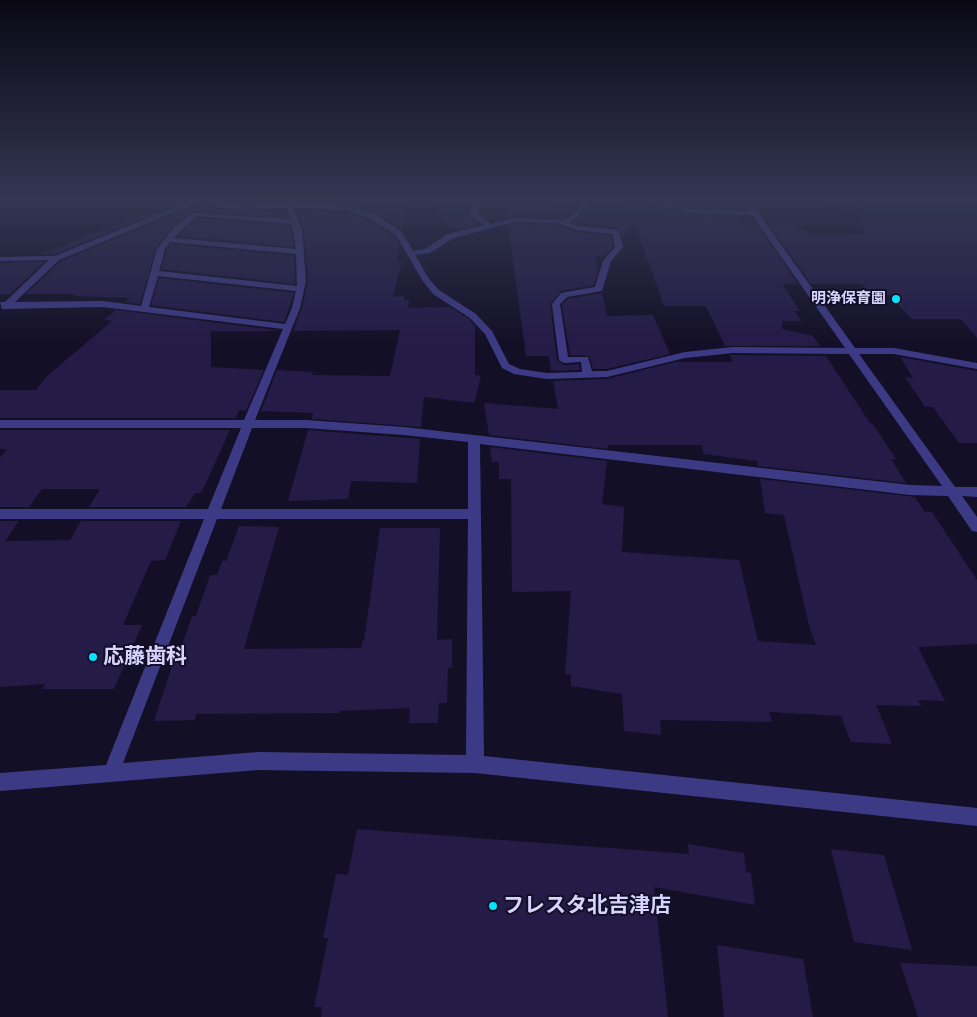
<!DOCTYPE html>
<html>
<head>
<meta charset="utf-8">
<style>
	body { margin:0 }
	canvas { display:block; background:#130f26 }
</style>
</head>
<body>
<canvas width="977" height="1017"></canvas>
<script>
const c = document.querySelector('canvas').getContext('2d');
c.lineJoin = 'round';
function fillPath(path, color) {
  c.fillStyle = color;
  c.fill(path, 'evenodd');
}
function toPath(rows) {
  const path = new Path2D();
  for (const r of rows) {
    path.moveTo(r[0], r[1]);
    for (let i = 2; i < r.length; i += 2) path.lineTo(r[i], r[i + 1]);
  }
  return path;
}
function trace(path, color, width, dash) {
  c.strokeStyle = color;
  c.lineWidth = width;
  c.lineCap = dash ? 'butt' : 'round';
  c.setLineDash(dash || []);
  c.stroke(path);
}
function drawText(font, color, halo, rows, align = 'center') {
  c.font = font + ' Helvetica,"Noto Sans JP",sans-serif';
  c.lineWidth = 4;
  c.setLineDash([]);
  c.textBaseline = 'middle';
  c.strokeStyle = halo;
  c.fillStyle = color;
  for (const [text, x, y, turn = 0] of rows) {
    c.save();
    c.translate(x, y);
    c.rotate((+turn || 0) * Math.PI / 180);
    c.textAlign = isNaN(turn) ? turn : align;
    if (halo) c.strokeText(text, 0, 0);
    c.fillText(text, 0, 0);
    c.restore();
  }
}
fillPath(toPath([
	[824,200,854,200,860,210,827,208]
]), '#0c2248');
fillPath(toPath([
	[360,200,407,200,402,230,379,214,356,207],
	[427,200,470,200,468,215,476,222,476,225,452,230],
	[552,200,582,200,571,214,563,218,514,216,507,218,506,205,550,208],
	[594,200,624,200,622,203,668,209,688,215,738,218,741,226,757,225,798,284,782,284,800,311,794,311,802,321,782,321,782,329,813,336,820,346,725,346,706,306,664,306,634,222,622,239,618,228,573,222],
	[864,200,977,200,977,338,961,319,912,319,889,295,873,295,862,284,811,284,769,225,793,225,798,230,805,230,809,236,863,234],
	[194,206,287,215,288,217,192,211,174,225,156,248,140,304,125,302,130,298,74,296,76,294,26,294,60,262],
	[315,212,352,214,371,222,395,236,399,245,397,261,402,261,393,297,404,296,404,300,409,300,408,308,450,307,469,319,475,326,475,375,481,376,474,403,424,397,421,427,312,419,313,413,261,411,277,370,313,372,312,375,390,376,400,330,293,331,302,308,308,281,304,229,298,215,312,216],
	[146,214,151,215,55,254,40,254],
	[198,218,290,226,294,247,178,236],
	[514,224,557,225,577,232,610,236,613,246,604,257,595,257,598,271,594,285,561,291,550,304,557,360,564,365,579,364,580,370,551,371,549,356,526,356,508,225],
	[171,244,294,256,295,284,161,269,167,250],
	[18,262,44,262,10,294,0,295,0,264],
	[159,278,294,293,284,322,151,305],
	[602,293,607,316,653,315,670,354,607,369,593,369,589,356,570,355,562,305,568,299],
	[116,310,280,331,211,331,211,367,264,370,246,411,239,410,236,418,0,418,0,390,36,390,47,376,112,321,104,320],
	[730,355,826,356,870,423,872,423,896,459,891,459,906,483,758,466,757,461,703,454,702,445,609,445,608,449,489,435,484,403,558,409,553,381,607,379,675,362,733,362],
	[900,357,977,371,977,443,959,443,933,407,925,407,905,377,913,378],
	[0,430,230,430,205,485,200,493,195,493,186,507,89,507,100,489,42,489,29,507,0,507,0,458,7,449,0,449],
	[308,430,420,439,417,483,351,481,348,499,288,501],
	[490,447,607,461,602,504,624,507,622,552,739,560,758,641,816,645,809,626,784,515,765,513,760,479,915,497,925,512,932,512,977,580,977,644,918,647,945,701,918,700,921,706,876,705,892,744,851,742,841,716,769,712,772,722,660,720,661,735,624,731,622,694,571,686,571,675,565,674,571,591,512,592,511,479,499,479,499,462,492,462],
	[0,521,19,521,5,541,70,540,81,521,181,521,165,560,151,561,123,625,142,625,114,689,42,689,45,684,0,687],
	[239,526,279,527,244,649,361,648,362,641,364,641,380,528,440,528,437,640,452,639,452,667,448,668,447,703,439,703,438,723,409,723,410,708,339,711,339,713,196,714,195,720,154,721,173,663,176,663,192,616,196,616,210,575,217,575,222,561,226,561],
	[357,829,689,854,688,844,744,853,746,872,751,873,755,905,654,887,668,1017,321,1017,322,1007,314,1007,328,938,323,938,336,874,348,875],
	[831,849,884,855,912,950,854,942],
	[717,945,803,959,813,1017,724,1017],
	[900,963,977,966,977,1017,918,1017]
]), '#241b47');
fillPath(toPath([
	[172,200,195,200,235,205,288,204,291,201,295,200,296,202,295,204,326,204,351,207,378,216,402,232,413,251,425,249,448,234,484,225,470,215,472,200,478,200,478,214,491,224,514,218,563,220,572,216,585,200,592,200,576,218,569,223,578,226,618,230,623,247,611,261,602,291,567,297,560,304,568,357,588,357,592,371,607,371,685,352,733,347,845,348,752,215,688,213,646,200,658,200,688,209,749,211,742,200,749,200,855,348,894,348,977,363,977,369,894,354,859,354,955,487,977,487,977,497,962,496,977,517,977,532,972,531,948,496,910,495,480,444,484,756,977,808,977,826,475,773,258,770,0,791,0,773,106,765,204,519,0,519,0,509,208,509,241,428,0,428,0,420,244,420,283,329,103,307,2,309,0,302,5,302,49,260,0,261,0,257,55,256,185,203,172,200],
	[194,204,235,209,286,208,291,219,193,213,175,226,157,249,141,306,103,301,15,302,59,260,194,204],
	[293,208,326,208,350,211,372,220,396,235,422,280,433,294,470,318,485,334,502,368,514,374,547,379,607,377,685,358,733,353,849,354,942,486,910,485,404,427,306,420,255,420,300,308,306,281,302,229,293,208],
	[197,216,292,224,296,249,174,238,197,216],
	[514,222,557,223,577,230,612,234,615,247,603,261,595,287,561,293,552,304,559,360,564,363,581,362,582,372,547,373,520,369,509,364,492,331,476,314,439,290,429,279,415,255,430,253,454,238,514,222],
	[170,242,296,254,297,286,159,271,165,249,170,242],
	[158,276,296,291,292,308,285,324,149,307,158,276],
	[252,428,306,428,404,435,468,442,468,509,221,509,252,428],
	[217,519,468,519,466,755,258,752,123,763,217,519]
]), '#3d3a85');
const sky = c.createLinearGradient(0, 0, 0, 343);
sky.addColorStop(0, '#0a0815');
sky.addColorStop(0.58, '#333752');
sky.addColorStop(1, '#33375200');
c.fillStyle = sky;
c.fillRect(0, 0, 977, 343);
for (const [x, y, r, color] of [
	[896,299,5,"#00e5ff"],
	[93,657,5,"#00e5ff"],
	[493,906,5,"#00e5ff"]
]) {
  const dot = new Path2D();
  dot.arc(x, y, r, 0, 2 * Math.PI);
  c.fillStyle = color;
  c.fill(dot);
  trace(dot, '#130f26', 2);
}
drawText('bold 15px', '#d9d4ff', '#130f26', [
	["明浄保育園",886,299]
], 'right');
drawText('bold 21px', '#d9d4ff', '#130f26', [
	["応藤歯科",103,657],
	["フレスタ北吉津店",503,906]
], 'left');
</script>
</body>
</html>
